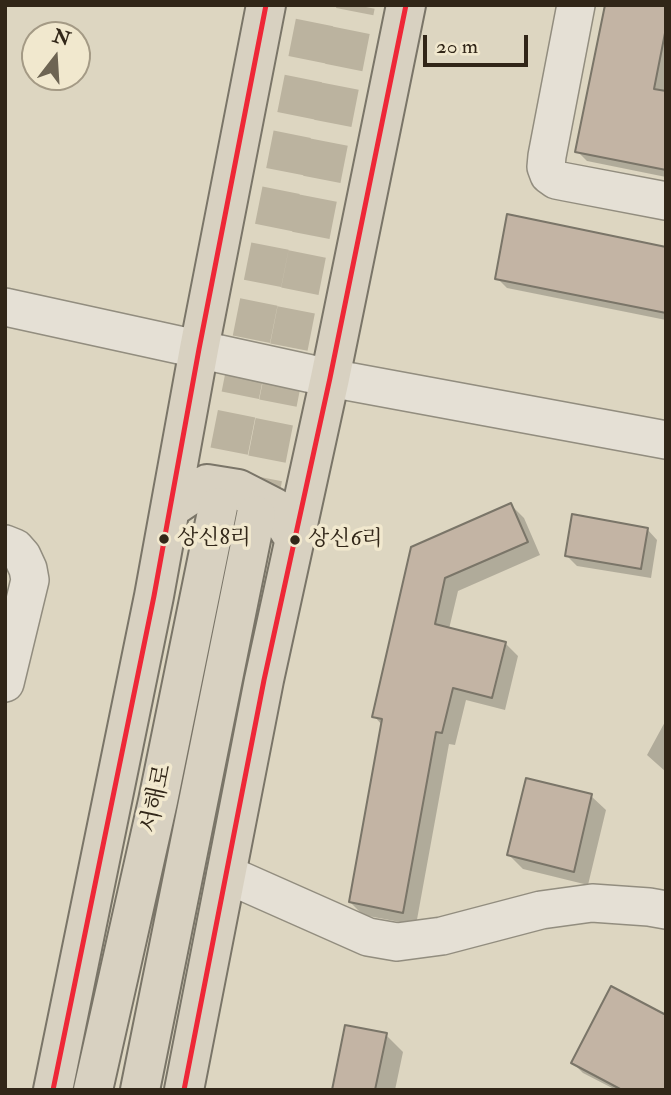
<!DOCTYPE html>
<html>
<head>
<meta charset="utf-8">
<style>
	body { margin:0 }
	#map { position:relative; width:671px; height:1095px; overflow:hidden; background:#ddd6c1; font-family:"IM FELL Double Pica",serif }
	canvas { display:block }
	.frame { position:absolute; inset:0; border:7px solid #312618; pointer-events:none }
	.north { position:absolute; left:21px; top:21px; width:70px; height:70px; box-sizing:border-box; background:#f1e8ce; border:2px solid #a49a85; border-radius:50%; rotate:17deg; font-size:19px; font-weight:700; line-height:28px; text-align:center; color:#312618 }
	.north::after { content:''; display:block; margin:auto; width:24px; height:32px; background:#6d6453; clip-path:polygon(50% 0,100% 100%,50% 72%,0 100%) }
	.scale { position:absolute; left:423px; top:35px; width:105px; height:32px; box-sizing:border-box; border:4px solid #312618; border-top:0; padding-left:9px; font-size:21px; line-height:24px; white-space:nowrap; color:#312618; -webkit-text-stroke:5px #f1e8ce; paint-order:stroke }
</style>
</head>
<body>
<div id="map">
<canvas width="671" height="1095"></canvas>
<div class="frame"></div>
<div class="north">N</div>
<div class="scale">20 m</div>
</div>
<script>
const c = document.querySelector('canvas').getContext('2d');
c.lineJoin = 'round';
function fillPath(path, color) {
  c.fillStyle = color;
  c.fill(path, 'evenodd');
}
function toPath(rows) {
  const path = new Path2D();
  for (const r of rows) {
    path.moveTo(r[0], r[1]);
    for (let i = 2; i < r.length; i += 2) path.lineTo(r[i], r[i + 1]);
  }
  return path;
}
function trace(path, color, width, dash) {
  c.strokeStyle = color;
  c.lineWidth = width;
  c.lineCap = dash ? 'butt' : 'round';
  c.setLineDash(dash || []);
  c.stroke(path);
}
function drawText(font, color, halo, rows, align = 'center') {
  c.font = font + ' "IM FELL Double Pica","Noto Serif KR",serif';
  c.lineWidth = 7;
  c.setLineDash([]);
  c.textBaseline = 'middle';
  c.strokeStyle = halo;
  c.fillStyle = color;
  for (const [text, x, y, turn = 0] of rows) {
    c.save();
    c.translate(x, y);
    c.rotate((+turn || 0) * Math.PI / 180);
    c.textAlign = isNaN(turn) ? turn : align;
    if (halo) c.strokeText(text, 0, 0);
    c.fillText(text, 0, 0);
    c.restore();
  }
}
fillPath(toPath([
	[666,5,666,177,587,161,577,151],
	[666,248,666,320,507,288,497,278],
	[511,505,524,518,540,555,458,591,449,629,505,643,518,656,505,710,466,700,455,745,449,744,416,925,363,915,350,902,382,725,374,716,412,548],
	[647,529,657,540,651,578,577,566,567,556],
	[666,720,666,772,647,755],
	[591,796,606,810,588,885,523,869,509,855],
	[386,1035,403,1052,395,1090,333,1090],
	[573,1063,666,1090,616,1090,583,1073]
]), '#0003');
const building = toPath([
	[605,5,666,5,666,28,654,89,666,91,666,170,575,152,605,5],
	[507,214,666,247,666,313,495,279,507,214],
	[511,503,528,542,445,578,435,624,506,642,492,698,453,688,442,733,436,732,403,913,349,902,382,719,372,717,411,547,511,503],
	[572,514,648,528,641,569,565,556,572,514],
	[526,778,592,794,574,872,507,855,526,778],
	[611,986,666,1015,666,1090,622,1090,571,1063,611,986],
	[345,1025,387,1033,375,1090,332,1090,345,1025]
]);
fillPath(building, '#c3b4a4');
trace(building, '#7a7568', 2);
trace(toPath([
	[218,507,318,5],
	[256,515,356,5]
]), '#bbb39f', 38, [38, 19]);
const minor = toPath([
	[576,5,547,156,546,167,549,175,556,180,566,182,666,201],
	[5,307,330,378,666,440],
	[5,544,15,548,22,556,28,569,30,580,5,683],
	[226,874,368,937,397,942,442,936,541,910,592,903,649,907,666,910]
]);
const primary = toPath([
	[171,508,207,484,238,489,275,508,290,532],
	[53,1090,154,596,199,349,266,5],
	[184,1090,264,680,330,378,406,5]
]);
const trunk = toPath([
	[93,1090,158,801,218,507],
	[140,1090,256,515]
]);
trace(minor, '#928d7f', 40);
trace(primary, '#7a7568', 42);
trace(trunk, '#7a7568', 42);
trace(minor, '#e5e0d5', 37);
trace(primary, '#d8d1c1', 38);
trace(trunk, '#d8d1c1', 38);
trace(toPath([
	[53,1090,154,596,199,349,266,5],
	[184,1090,264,680,330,378,406,5]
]), '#ee2737', 5);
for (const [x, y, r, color] of [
	[164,539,6,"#312618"],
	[295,540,6,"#312618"]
]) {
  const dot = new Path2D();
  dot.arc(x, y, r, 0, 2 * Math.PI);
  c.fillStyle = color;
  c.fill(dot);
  trace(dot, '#f1e8ce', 2.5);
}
drawText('22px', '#312618', '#f1e8ce', [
	["상신8리",177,539],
	["상신6리",308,540]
], 'left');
drawText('24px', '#312618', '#f1e8ce', [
	["서해로",158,799,-78]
]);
</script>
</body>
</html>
